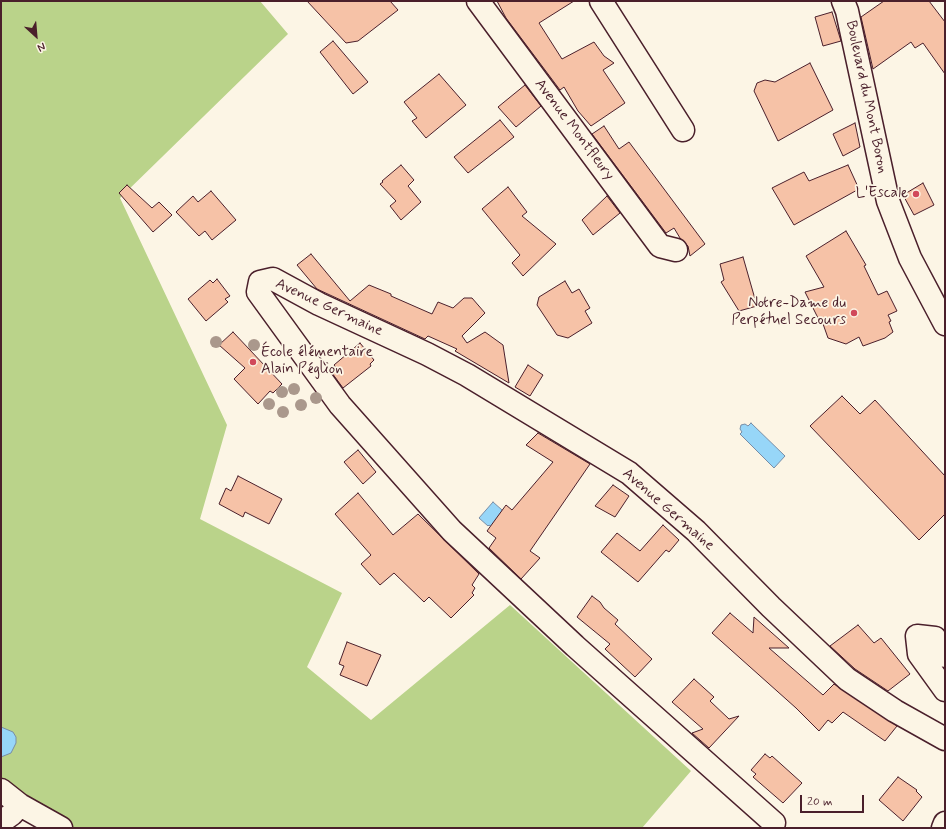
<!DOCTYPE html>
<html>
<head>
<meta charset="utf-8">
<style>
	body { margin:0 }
	#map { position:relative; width:946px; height:829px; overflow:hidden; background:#fcf5e5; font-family:Mynerve,sans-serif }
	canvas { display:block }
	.frame { position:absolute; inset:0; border:2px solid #4a1f2b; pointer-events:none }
	.north { position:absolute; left:16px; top:16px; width:40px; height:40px; -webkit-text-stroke:3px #fcf5e5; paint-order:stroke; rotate:154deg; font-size:11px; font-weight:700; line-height:16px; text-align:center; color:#4a1f2b }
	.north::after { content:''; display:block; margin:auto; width:14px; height:18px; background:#4a1f2b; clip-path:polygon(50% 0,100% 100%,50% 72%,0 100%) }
	.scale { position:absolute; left:800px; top:795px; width:64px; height:18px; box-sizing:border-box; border:2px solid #4a1f2b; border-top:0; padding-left:5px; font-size:12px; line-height:14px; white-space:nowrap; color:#4a1f2b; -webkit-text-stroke:3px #fcf5e5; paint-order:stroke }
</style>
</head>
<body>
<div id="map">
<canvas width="946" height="829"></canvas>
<div class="frame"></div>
<div class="north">N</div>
<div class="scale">20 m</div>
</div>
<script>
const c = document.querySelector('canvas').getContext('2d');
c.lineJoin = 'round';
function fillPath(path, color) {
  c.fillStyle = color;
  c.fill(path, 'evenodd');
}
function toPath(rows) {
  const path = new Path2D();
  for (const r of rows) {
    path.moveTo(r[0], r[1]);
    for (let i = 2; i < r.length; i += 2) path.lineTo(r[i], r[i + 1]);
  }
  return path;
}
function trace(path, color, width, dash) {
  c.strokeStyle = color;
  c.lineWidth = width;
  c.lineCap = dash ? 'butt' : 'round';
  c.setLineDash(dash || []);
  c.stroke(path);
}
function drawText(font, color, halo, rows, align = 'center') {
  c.font = font + ' Mynerve,sans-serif';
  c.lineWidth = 3.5;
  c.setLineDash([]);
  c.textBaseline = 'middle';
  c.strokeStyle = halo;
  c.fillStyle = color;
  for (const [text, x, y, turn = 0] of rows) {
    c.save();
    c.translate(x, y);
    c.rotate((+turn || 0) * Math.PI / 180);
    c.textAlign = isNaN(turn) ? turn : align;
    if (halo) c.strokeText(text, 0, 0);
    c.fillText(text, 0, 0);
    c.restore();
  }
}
fillPath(toPath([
	[1,1,260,1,288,34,120,198,227,425,200,519,342,593,307,667,371,720,510,605,691,771,642,828,49,828,1,803]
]), '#bad38a');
const water = toPath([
	[751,423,785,456,774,468,740,434,742,432,740,429,741,425,745,424,748,426,751,423],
	[493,502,502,510,496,530,489,525,488,526,479,518,493,502],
	[1,727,13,732,16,737,16,743,11,753,1,757,1,727]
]);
fillPath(water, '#97d6f8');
trace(water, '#788da6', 1);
const building = toPath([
	[307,1,390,1,398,10,358,41,346,43,307,1],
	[497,1,574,1,539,23,562,59,594,42,604,56,614,63,603,70,625,103,591,126,578,111,564,87,560,90,506,18,497,1],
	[884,1,929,1,945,22,945,74,923,43,915,48,911,42,873,69,861,17,884,1],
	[832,12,841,41,823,46,815,17,832,12],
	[333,41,368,82,353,94,320,52,333,41],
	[810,63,833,110,778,141,754,91,757,83,765,80,775,82,810,63],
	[439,74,466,105,426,138,412,121,417,118,404,102,439,74],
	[525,85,541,106,516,127,498,107,525,85],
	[500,120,514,137,468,173,454,157,500,120],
	[855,123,860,147,843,156,833,134,855,123],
	[604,126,619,149,629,142,705,244,690,256,688,246,680,238,674,228,666,233,592,134,604,126],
	[401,165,414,180,408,186,421,202,401,220,390,206,396,201,380,184,383,182,382,181,401,165],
	[848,165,859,189,794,225,772,188,804,172,809,181,848,165],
	[923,183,934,205,914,215,903,195,923,183],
	[127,185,152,208,159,202,172,215,153,232,119,193,127,185],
	[508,187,527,212,522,216,556,244,523,276,512,263,520,255,482,209,508,187],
	[211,191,236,220,212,240,205,231,199,236,176,212,193,196,198,202,211,191],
	[607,196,620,213,593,235,582,220,607,196],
	[846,231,866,265,864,266,878,295,887,291,897,311,888,315,891,321,889,322,893,332,885,338,863,346,859,337,846,344,828,338,822,321,820,322,805,292,824,287,806,256,846,231],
	[311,254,350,301,369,285,391,294,391,296,432,314,438,302,453,308,464,298,472,298,485,313,462,336,467,343,485,332,503,345,509,383,455,351,457,349,428,336,425,339,317,289,297,265,311,254],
	[743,257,757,306,739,311,721,282,724,280,720,264,743,257],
	[217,279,230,296,225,299,228,302,206,321,188,299,210,280,213,283,217,279],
	[565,281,572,293,579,289,590,308,585,311,592,323,568,338,557,335,537,305,539,297,565,281],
	[233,332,282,384,273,393,270,391,258,404,234,379,245,368,219,345,233,332],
	[360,343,374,360,370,364,371,366,343,388,332,373,337,369,334,365,360,343],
	[528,365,543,375,530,396,515,387,528,365],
	[842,396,860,414,875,400,945,476,945,514,919,540,810,426,842,396],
	[538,433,590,464,530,551,540,558,521,579,489,548,496,538,487,531,506,505,512,510,553,462,526,445,538,433],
	[358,450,376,472,363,484,344,462,358,450],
	[238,476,282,499,269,524,245,512,243,517,219,504,226,488,231,491,238,476],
	[613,485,629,496,615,517,595,506,613,485],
	[358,493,393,535,418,514,479,574,472,585,475,588,472,593,474,595,451,618,429,597,424,602,394,573,380,585,361,564,371,555,335,514,358,493],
	[663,525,679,540,669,552,666,550,638,582,601,552,617,533,640,551,663,525],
	[592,596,600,602,604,608,618,620,615,624,652,659,635,677,605,649,610,644,577,617,592,596],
	[730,613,753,633,754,617,789,648,769,648,823,695,834,684,897,726,885,741,843,712,832,723,828,720,819,731,796,708,712,633,730,613],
	[858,625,874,643,881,638,910,674,888,691,855,669,830,646,858,625],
	[347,642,381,655,367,686,340,675,344,666,339,664,347,642],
	[694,679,714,697,710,701,729,719,739,716,709,748,692,733,703,729,672,702,694,679],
	[765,754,770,758,772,756,802,783,783,803,753,777,756,774,751,770,765,754],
	[898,777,917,790,916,791,922,797,903,821,879,800,898,777]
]);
fillPath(building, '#f6c2a7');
trace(building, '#4a1f2b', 1);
const minor = toPath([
	[478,1,660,246,676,250],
	[601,1,683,130],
	[843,1,847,11,888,201,910,258,945,324],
	[945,656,935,638,917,636,919,654,945,690],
	[1,790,20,805,61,828],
	[1,822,12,814,20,805],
	[774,823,575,646,452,531,340,405,258,292,260,282,273,279,319,304,427,354,467,375,629,473,696,531,771,607,847,679,895,711,945,739],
	[943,828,945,823]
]);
trace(minor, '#4a1f2b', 25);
trace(minor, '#fcf5e5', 22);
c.fillStyle = '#aa988c';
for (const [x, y] of [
	[216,342],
	[254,345],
	[294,389],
	[282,392],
	[316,398],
	[269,404],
	[301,405],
	[283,412]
]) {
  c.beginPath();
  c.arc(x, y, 6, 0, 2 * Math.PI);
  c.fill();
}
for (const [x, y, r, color] of [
	[916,194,4,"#d1495b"],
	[854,313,4,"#d1495b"],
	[253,362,4,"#d1495b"]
]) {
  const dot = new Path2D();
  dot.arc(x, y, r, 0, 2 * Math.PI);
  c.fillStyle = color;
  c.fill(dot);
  trace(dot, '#fcf5e5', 1.5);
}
drawText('15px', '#4a1f2b', '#fcf5e5', [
	["Boulevard du Mont Boron",866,97,78],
	["Avenue Montfleury",574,130,53],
	["Avenue Germaine",329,308,25],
	["Avenue Germaine",668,510,41]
]);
drawText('15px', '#4a1f2b', '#fcf5e5', [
	["L'Escale",908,194],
	["Notre-Dame du",846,304],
	["Perpétuel Secours",846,321],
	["École élémentaire",261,353,"left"],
	["Alain Péglion",261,370,"left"]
], 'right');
</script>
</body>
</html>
